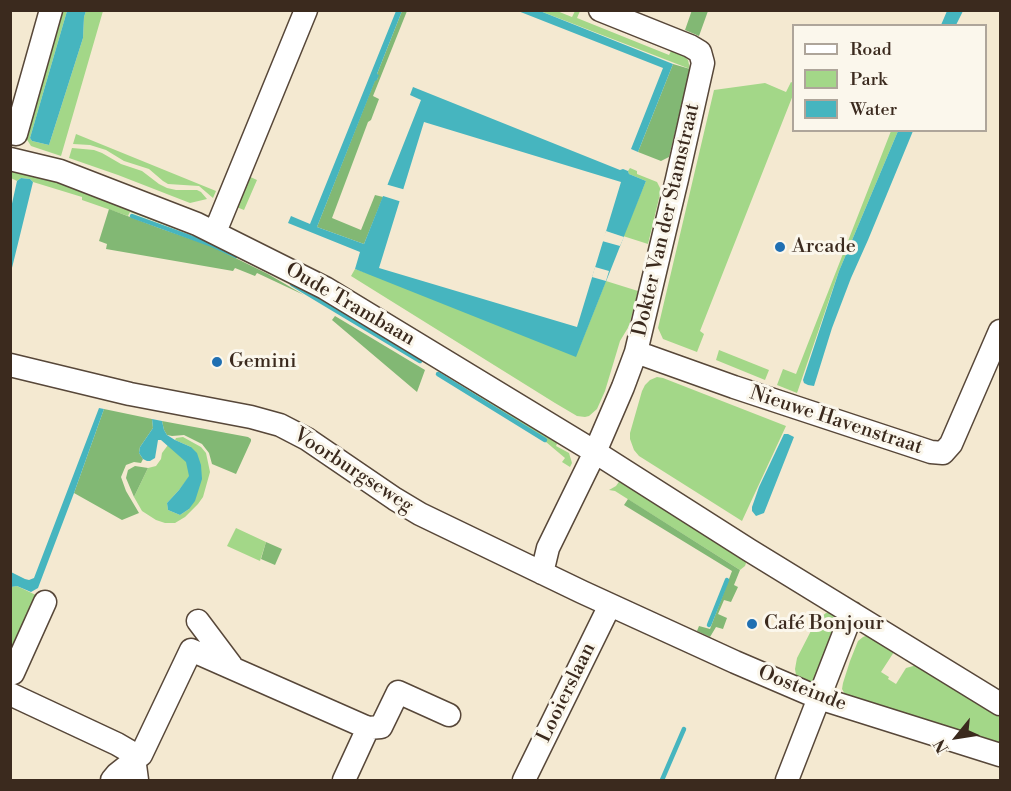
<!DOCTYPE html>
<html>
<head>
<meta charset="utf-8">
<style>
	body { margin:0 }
	#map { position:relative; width:1011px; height:791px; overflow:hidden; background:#f4e9d1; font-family:"Libre Bodoni",serif }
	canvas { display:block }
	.frame { position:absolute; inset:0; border:12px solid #3b2a1e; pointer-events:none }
	.legend { position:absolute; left:792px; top:24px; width:195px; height:108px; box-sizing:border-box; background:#fbf7ec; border:2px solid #aea59a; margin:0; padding:8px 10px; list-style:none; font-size:18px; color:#3b2a1e }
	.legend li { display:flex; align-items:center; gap:12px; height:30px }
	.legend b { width:30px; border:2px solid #aea59a }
	.north { position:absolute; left:927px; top:707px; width:60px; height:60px; -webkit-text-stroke:4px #fbf7ec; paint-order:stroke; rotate:240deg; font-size:16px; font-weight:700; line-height:24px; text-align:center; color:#3b2a1e }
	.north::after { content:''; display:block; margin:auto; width:21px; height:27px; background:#3b2a1e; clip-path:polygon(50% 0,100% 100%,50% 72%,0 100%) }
</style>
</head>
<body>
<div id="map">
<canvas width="1011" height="791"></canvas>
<div class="frame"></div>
<ul class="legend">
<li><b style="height:8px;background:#fff"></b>Road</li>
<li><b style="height:16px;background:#a3d788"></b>Park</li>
<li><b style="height:16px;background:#46b5bf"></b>Water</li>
</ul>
<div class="north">N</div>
</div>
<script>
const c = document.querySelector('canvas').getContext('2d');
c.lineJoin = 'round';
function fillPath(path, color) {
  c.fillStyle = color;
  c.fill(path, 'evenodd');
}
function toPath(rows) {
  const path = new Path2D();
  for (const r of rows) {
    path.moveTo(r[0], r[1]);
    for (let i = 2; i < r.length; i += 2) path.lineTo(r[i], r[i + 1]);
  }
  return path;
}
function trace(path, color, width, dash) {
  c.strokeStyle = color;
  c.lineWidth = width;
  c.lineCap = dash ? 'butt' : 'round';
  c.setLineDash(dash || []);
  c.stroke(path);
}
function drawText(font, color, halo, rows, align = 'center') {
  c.font = font + ' "Libre Bodoni",serif';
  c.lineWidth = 6;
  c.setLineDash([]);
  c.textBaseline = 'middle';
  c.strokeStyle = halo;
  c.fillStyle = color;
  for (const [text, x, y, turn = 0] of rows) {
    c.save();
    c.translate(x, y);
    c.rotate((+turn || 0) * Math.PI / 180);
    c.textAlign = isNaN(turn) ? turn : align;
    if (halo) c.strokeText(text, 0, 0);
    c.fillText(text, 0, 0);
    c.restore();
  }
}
fillPath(toPath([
	[63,11,67,11,30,138,32,141,49,145,83,38,84,17,86,11,103,11,61,156,31,146,26,138],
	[540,11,557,11,572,17,575,11,580,11,577,18,669,55,671,51,683,55,688,60,690,69],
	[791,82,793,83,793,95,700,331,704,334,697,352,663,339,658,328,714,90,765,83,786,92],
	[891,131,898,131,839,271,797,393,777,385,783,369,796,374],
	[76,134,216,191,213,198,199,186,168,184,163,181,149,169,124,161,106,150,90,145,73,144],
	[72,148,94,150,102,153,121,164,142,171,159,184,167,188,176,190,197,190,201,192,207,199,190,203,118,175,69,158],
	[630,168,637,171,637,174,657,182,661,190,648,244,623,236,646,181,629,174,628,171],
	[20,170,27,170,74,185,134,207,186,228,235,251,296,282,355,315,428,360,427,364,296,284,235,253,210,242,130,212,128,216,82,200,82,197,33,182,30,179,21,178,17,181,11,178,10,172],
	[246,175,257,180,244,210,234,206],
	[355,269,580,346,606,281,638,291,629,326,620,341,605,391,597,409,589,416,585,417,577,416,555,403,351,276],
	[719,350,769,370,765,380,716,360],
	[437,366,558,441,556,446,569,453,572,463,570,467,562,462,565,458,546,442,547,439,435,369],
	[657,377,663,378,786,426,742,521,639,456,634,450,630,439,630,433,642,391,645,385,650,380],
	[183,437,201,447,206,453,210,472,203,497,198,504,185,517,175,523,165,523,156,520,142,511,134,497,148,468,156,466,161,459,162,453,168,445,187,462,190,476,179,490,167,503,168,510,180,515,189,509,191,447,175,440,176,438],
	[623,476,739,549,746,563,745,566,740,570,615,491,609,490,616,486],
	[236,528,266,542,260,561,227,546],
	[17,586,40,597,10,656,10,587],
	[832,611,841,615,821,678,810,685,801,682,796,675,795,669,797,658,814,625,820,630,824,624,818,619,826,613],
	[868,635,894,652,881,672,889,677,888,679,896,684,906,668,917,665,1000,709,1000,748,846,696,842,689,843,683,850,661,858,641,863,637]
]), '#a3d788');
fillPath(toPath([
	[692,10,708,11,699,36,685,30],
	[402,11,407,11,373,96,379,99,371,120,368,122,332,218,361,230,375,195,383,197,364,244,317,227,375,80,377,80,378,76,377,74],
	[673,64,690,69,669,157,661,161,638,152],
	[109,209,159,228,211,246,268,274,304,295,257,273,255,276,235,268,233,271,106,249,107,244,99,241],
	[335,316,425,370,417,392,332,320],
	[104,409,152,419,153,428,140,447,139,453,143,459,141,463,134,462,126,465,121,477,126,491,139,513,122,520,74,493],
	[162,421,248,437,251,439,251,441,236,474,212,464,209,453,202,444,184,435,172,436,167,435,164,430],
	[135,466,148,468,134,497,126,478,128,470],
	[628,499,740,570,734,585,738,587,731,602,724,600,718,614,727,618,723,629,716,627,710,637,697,631,699,626,710,629,732,571,624,505],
	[266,542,282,549,275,565,261,559]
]), '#82b874');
fillPath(toPath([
	[67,11,86,11,84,17,83,38,49,145,32,141,30,138],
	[396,11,402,11,377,74,379,75,377,80,375,81,317,227,364,244,421,100,410,95,413,87,620,170,623,169,628,171,629,174,646,181,576,357,355,269,360,252,288,223,291,216,310,224],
	[424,122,621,182,577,327,379,268],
	[518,11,540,11,673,64,638,152,631,149,663,68],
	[947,11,963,11,956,25,941,25],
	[898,131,913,131,868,240,851,278,832,328,814,386,808,385,804,383,803,380,839,271],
	[21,178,30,179,33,182,11,272,11,208,17,181],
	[99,408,104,409,74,493,38,588,31,592,17,586,11,587,11,572,25,579,29,580,34,578],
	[152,419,162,421,164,430,167,435,175,440,191,447,197,453,201,465,202,479,195,501,189,509,180,515,168,510,167,503,179,490,189,476,186,462,161,440,158,440,155,458,150,461,147,461,143,459,139,453,140,447,153,428],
	[784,434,788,434,794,437,764,513,756,516,752,511,752,507,759,487]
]), '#46b5bf');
fillPath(toPath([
	[385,184,406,190,402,202,380,195],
	[606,231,624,237,620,246,602,241],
	[595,267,609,271,606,281,592,277]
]), '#f4e9d1');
trace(toPath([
	[132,216,212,245,236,256],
	[292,284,420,361],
	[438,374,545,440],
	[709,625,727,580],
	[662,780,684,729]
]), '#46b5bf', 4.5);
const minor = toPath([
	[10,133,16,134,51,10],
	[10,159,60,171,197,224,325,288,595,452,749,550,1000,704],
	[215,232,306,10],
	[636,352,734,387,931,452,943,453,951,444,1000,331],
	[10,365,130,394,251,417,280,425,307,439,395,499,420,514,582,592,735,662,819,698,1000,755],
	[542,573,548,548,595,452,623,387,636,352,677,179,703,63,700,52,690,46,600,10],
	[198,621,231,665],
	[10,674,13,673,45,602],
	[10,694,117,744,129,751,135,765,137,780],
	[368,728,381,727,398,692,449,715],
	[112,780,117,774,141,755,191,650,368,728,344,780],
	[524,780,610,605],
	[787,780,852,613]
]);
trace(minor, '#574739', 25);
trace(minor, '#fff', 22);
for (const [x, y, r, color] of [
	[780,247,6,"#1f6fb2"],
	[217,362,6,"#1f6fb2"],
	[752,624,6,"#1f6fb2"]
]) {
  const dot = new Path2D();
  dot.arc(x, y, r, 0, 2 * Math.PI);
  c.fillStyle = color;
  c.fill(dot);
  trace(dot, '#fbf7ec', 2);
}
drawText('20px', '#3b2a1e', '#fbf7ec', [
	["Dokter Van der Stamstraat",667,220,-77],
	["Oude Trambaan",350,305,30],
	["Nieuwe Havenstraat",836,421,18],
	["Voorburgseweg",353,471,33],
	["Oosteinde",802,689,21],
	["Looierslaan",567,693,-64]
]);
drawText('20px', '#3b2a1e', '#fbf7ec', [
	["Arcade",792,247],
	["Gemini",229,362],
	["Café Bonjour",764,624]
], 'left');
</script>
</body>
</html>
